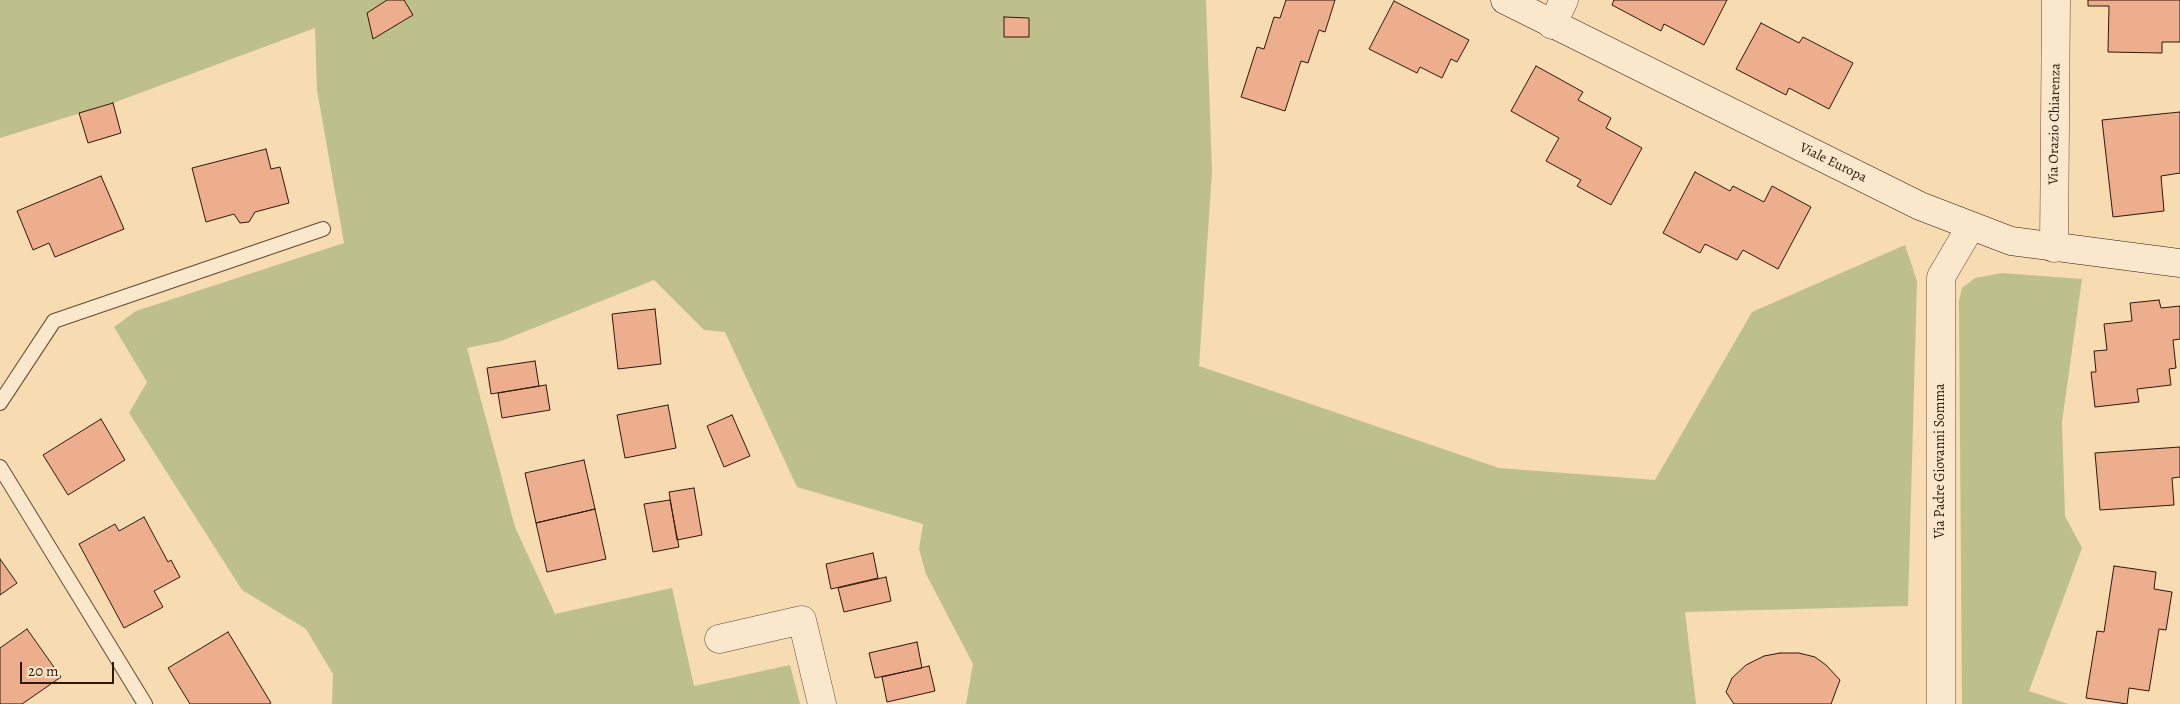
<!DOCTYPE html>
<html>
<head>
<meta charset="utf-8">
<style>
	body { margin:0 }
	#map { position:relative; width:2180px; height:704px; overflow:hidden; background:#f6dcb0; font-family:Alegreya,serif }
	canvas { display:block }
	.scale { position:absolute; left:20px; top:662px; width:94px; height:22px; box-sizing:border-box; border:2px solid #30170c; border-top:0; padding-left:6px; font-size:15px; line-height:18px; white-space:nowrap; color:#30170c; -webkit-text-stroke:4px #f9e8cc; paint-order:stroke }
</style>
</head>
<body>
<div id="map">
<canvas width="2180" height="704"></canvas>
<div class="scale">20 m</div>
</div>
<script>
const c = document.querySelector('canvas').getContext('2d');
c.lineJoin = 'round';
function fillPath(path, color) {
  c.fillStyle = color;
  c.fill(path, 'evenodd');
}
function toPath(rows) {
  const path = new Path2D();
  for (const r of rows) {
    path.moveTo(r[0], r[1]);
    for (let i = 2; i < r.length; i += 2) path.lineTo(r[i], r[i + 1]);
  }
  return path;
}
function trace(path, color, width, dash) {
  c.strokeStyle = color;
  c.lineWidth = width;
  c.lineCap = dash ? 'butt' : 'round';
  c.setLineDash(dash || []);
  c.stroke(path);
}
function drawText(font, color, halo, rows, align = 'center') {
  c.font = font + ' Alegreya,serif';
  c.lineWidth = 4;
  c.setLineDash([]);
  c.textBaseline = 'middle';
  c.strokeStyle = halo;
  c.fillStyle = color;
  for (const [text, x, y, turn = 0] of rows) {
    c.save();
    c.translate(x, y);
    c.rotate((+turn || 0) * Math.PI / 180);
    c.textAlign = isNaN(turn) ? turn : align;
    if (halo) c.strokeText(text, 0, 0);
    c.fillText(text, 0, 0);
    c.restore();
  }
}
fillPath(toPath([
	[0,0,1206,0,1212,171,1199,366,1499,468,1655,480,1752,312,1905,245,1917,281,1908,606,1685,612,1696,704,966,704,973,664,926,574,919,549,923,524,797,487,725,332,704,330,654,280,501,341,467,348,515,527,555,614,672,588,694,686,790,665,800,704,332,704,333,674,306,629,242,590,129,413,147,382,114,327,136,311,344,243,317,90,315,28,113,103,0,138],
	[2002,273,2082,279,2062,422,2065,516,2082,548,2029,691,2068,704,1962,704,1959,301,1962,288,1975,278]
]), '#bdc08b');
const building = toPath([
	[387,0,404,0,413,15,373,39,367,13,387,0],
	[1286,0,1335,0,1325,32,1319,30,1308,63,1301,61,1285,111,1241,97,1257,47,1264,49,1274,17,1280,18,1286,0],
	[1614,0,1727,0,1704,45,1664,24,1661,31,1612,5,1614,0],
	[2088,0,2180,0,2180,42,2162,42,2162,53,2108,52,2109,6,2088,6,2088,0],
	[1394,1,1469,40,1457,62,1451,59,1442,78,1420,67,1417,73,1369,49,1394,1],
	[1004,17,1029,18,1029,37,1004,37,1004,17],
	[1761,23,1799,43,1803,37,1853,63,1829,109,1789,88,1786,95,1736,69,1761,23],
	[1536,66,1583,92,1578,100,1611,118,1606,128,1642,148,1611,205,1577,186,1581,180,1546,161,1559,138,1511,111,1536,66],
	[113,103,121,133,88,143,79,113,113,103],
	[2180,112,2180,173,2161,176,2164,211,2113,217,2102,120,2180,112],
	[266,149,271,169,280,167,289,203,255,212,249,222,240,223,234,214,206,222,192,168,266,149],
	[1695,172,1730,191,1733,186,1764,202,1772,186,1811,207,1778,269,1743,250,1737,260,1705,244,1700,253,1663,233,1695,172],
	[101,176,124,229,55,257,49,243,33,250,17,211,101,176],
	[2159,300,2161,308,2180,306,2180,339,2173,340,2176,368,2169,369,2171,385,2137,389,2139,402,2095,407,2091,372,2096,372,2094,351,2107,350,2104,324,2132,321,2130,303,2159,300],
	[655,309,661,364,618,369,612,314,655,309],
	[535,361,539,386,491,394,487,368,535,361],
	[546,385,550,410,502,418,498,393,546,385],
	[668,405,676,448,625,458,617,415,668,405],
	[732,415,750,456,724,467,707,426,732,415],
	[101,419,125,460,68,495,43,455,101,419],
	[2180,447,2180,477,2172,478,2174,505,2100,510,2095,453,2180,447],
	[584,460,595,509,536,523,525,473,584,460],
	[694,488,702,535,677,540,669,492,694,488],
	[670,500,679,547,653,552,644,504,670,500],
	[595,509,606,559,547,572,536,523,595,509],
	[144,517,168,562,171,560,180,577,154,591,163,607,124,628,79,544,115,524,119,531,144,517],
	[873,553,878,578,831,589,826,564,873,553],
	[0,559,17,583,0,595,0,559],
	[2114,566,2156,572,2154,589,2172,592,2166,630,2159,629,2149,691,2129,688,2127,704,2086,698,2097,631,2104,632,2114,566],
	[886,577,891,601,844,612,838,588,886,577],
	[27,629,61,677,22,704,0,704,0,648,27,629],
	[228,632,271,703,269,704,190,704,168,668,228,632],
	[917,642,922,668,875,678,869,653,917,642],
	[1780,653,1799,653,1815,657,1826,665,1840,680,1831,704,1734,704,1726,692,1732,678,1746,665,1764,656,1780,653],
	[929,666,935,691,887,702,882,677,929,666]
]);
fillPath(building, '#ecae8d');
trace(building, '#30170c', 1);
const lane = toPath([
	[0,403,54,321,323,229],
	[0,467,145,704]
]);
const street = toPath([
	[1552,25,1564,0],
	[2054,248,2056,0],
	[719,639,802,620,822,704],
	[1941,704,1941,277,1971,226]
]);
const secondary = toPath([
	[1505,0,1920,206,2011,241,2180,263]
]);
trace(lane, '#624835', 16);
trace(street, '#624835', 29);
trace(secondary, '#30170c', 29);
trace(lane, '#f9e8cc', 14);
trace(street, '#f9e8cc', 28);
trace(secondary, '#f9e8cc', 28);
drawText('14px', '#30170c', '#f9e8cc', [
	["Via Orazio Chiarenza",2055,124,-89],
	["Viale Europa",1833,163,26],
	["Via Padre Giovanni Somma",1941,461,-90]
]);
</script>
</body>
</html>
